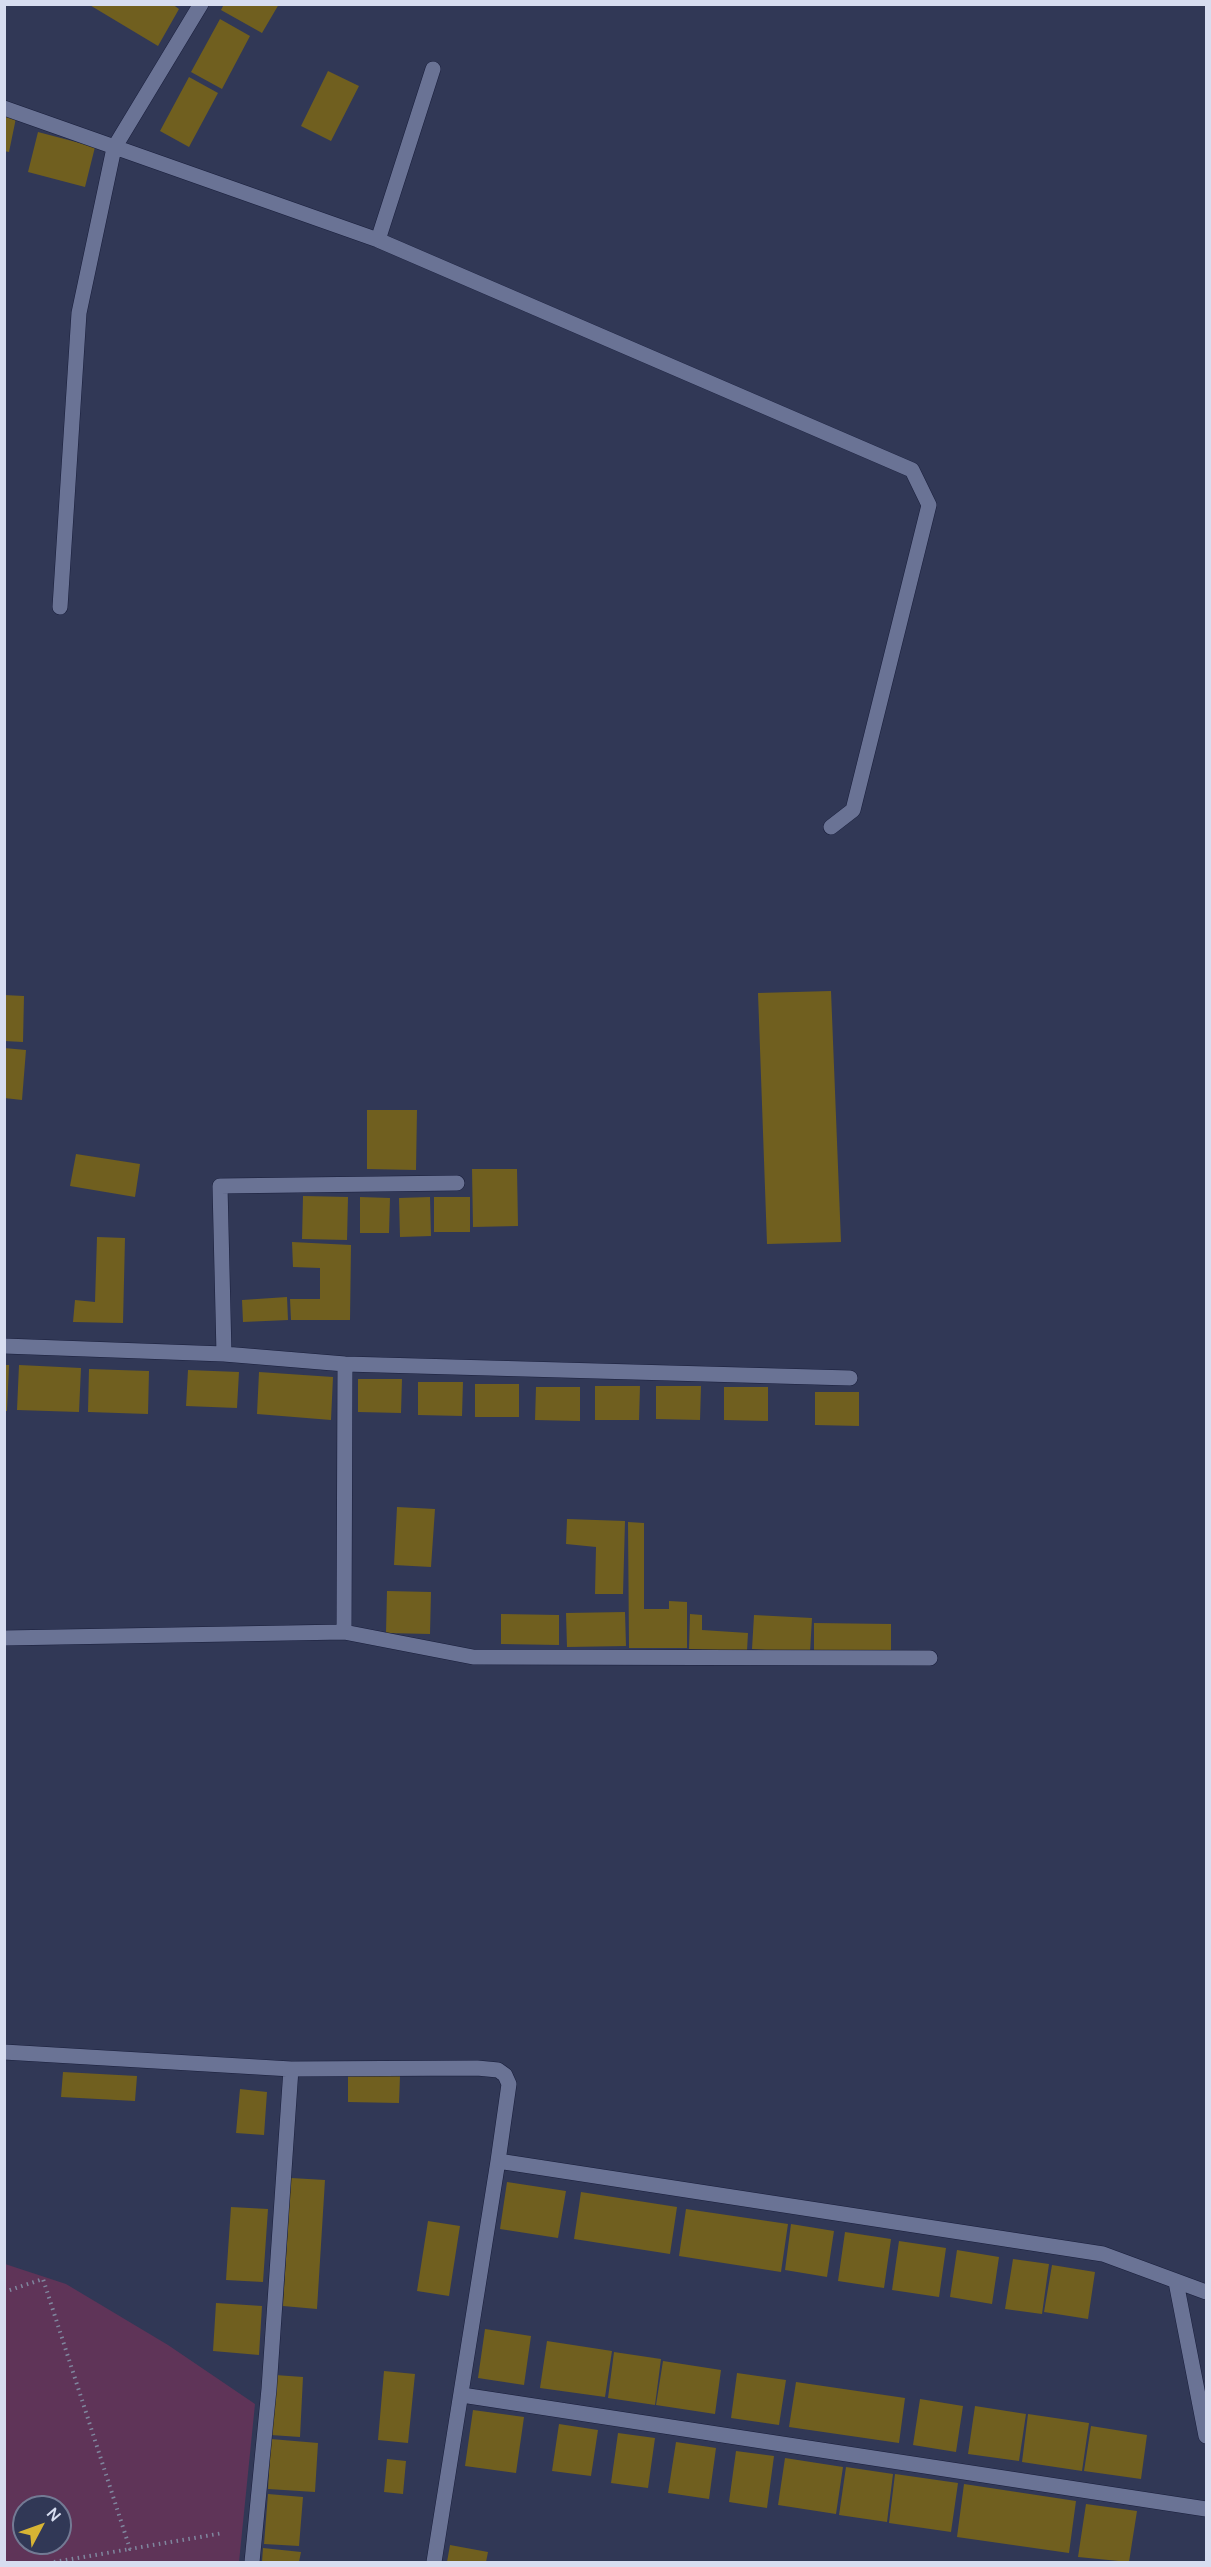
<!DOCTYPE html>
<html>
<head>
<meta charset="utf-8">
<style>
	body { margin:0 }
	#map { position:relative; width:1211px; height:2567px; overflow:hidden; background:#313856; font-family:Manrope,sans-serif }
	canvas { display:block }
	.frame { position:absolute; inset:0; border:6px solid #d7ddf0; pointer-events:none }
	.north { position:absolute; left:12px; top:2495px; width:60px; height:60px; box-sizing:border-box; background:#313856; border:2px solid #737a94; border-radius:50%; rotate:49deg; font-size:16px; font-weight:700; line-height:24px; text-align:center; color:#d7ddf0 }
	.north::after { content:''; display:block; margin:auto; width:21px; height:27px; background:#d7b434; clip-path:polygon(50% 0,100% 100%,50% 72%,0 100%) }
</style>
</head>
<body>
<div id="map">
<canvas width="1211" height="2567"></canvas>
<div class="frame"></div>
<div class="north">N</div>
</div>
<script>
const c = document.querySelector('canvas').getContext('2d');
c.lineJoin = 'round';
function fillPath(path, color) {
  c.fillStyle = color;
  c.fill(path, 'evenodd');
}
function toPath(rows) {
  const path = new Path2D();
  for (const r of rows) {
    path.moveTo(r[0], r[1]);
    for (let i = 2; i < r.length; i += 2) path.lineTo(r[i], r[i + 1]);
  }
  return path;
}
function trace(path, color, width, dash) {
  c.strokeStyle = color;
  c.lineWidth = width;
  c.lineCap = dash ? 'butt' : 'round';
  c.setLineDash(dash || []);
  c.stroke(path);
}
fillPath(toPath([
	[5,2264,66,2284,168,2345,255,2404,239,2562,5,2562],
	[24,2507,60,2507,60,2543,24,2543]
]), '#5f3458');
fillPath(toPath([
	[88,4,172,4,179,9,158,46],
	[224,4,279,4,262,33,221,10],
	[220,19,250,36,222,89,191,72],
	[328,71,359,86,331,141,301,126],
	[189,77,218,93,189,147,160,131],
	[4,116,16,118,9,152,4,151],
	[38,132,95,147,85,187,28,172],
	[831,991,841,1242,767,1244,758,993],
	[4,995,24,996,23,1042,4,1041],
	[4,1048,26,1050,22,1100,4,1098],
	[367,1110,417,1110,416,1170,367,1169],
	[76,1154,140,1164,135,1197,70,1186],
	[472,1169,517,1169,518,1226,473,1227],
	[303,1196,348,1197,347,1240,302,1239],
	[360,1197,390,1198,389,1233,360,1233],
	[430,1197,431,1236,400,1237,399,1198],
	[434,1197,470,1197,470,1232,434,1232],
	[97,1237,125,1238,123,1323,73,1322,75,1300,95,1302],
	[292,1242,351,1245,350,1320,291,1320,290,1299,320,1299,320,1268,293,1267],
	[287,1297,288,1320,243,1322,242,1300],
	[4,1365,9,1365,7,1411,4,1411],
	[19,1365,81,1368,79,1412,17,1410],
	[89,1369,149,1371,148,1414,88,1412],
	[188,1370,239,1372,237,1408,186,1406],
	[259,1372,333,1377,331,1420,257,1414],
	[358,1379,402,1379,401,1413,358,1412],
	[418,1382,463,1382,462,1416,418,1415],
	[475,1384,519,1384,519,1417,475,1417],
	[595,1386,640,1386,639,1420,595,1420],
	[656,1386,701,1386,700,1420,656,1419],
	[536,1387,580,1387,580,1421,535,1420],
	[724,1387,768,1387,768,1421,724,1420],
	[815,1392,859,1392,859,1426,815,1425],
	[397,1507,435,1509,431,1567,394,1565],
	[567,1519,625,1521,623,1594,595,1594,596,1547,566,1544],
	[628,1522,644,1523,644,1609,669,1609,669,1601,687,1602,687,1648,629,1648],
	[387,1591,431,1592,430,1634,386,1633],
	[625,1612,626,1646,567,1647,566,1613],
	[501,1614,559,1615,559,1645,501,1644],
	[690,1614,702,1615,702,1630,748,1633,747,1651,689,1649],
	[754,1615,812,1618,810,1653,752,1649],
	[814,1623,891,1624,891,1654,814,1653],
	[63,2072,137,2076,135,2101,61,2097],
	[348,2075,400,2076,399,2103,348,2102],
	[240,2089,267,2092,264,2135,236,2133],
	[291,2178,325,2180,317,2309,283,2306],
	[507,2182,566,2191,558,2238,500,2229],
	[581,2192,677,2207,670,2254,574,2239],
	[231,2207,268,2209,263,2282,226,2280],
	[686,2209,788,2224,781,2272,679,2256],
	[428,2221,460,2226,449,2296,417,2291],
	[791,2224,834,2231,827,2277,785,2270],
	[845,2232,891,2239,884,2288,838,2281],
	[899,2241,946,2248,939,2297,892,2290],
	[957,2250,999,2257,992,2304,950,2297],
	[1013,2259,1049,2264,1042,2314,1005,2309],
	[1052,2265,1095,2272,1088,2319,1044,2312],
	[216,2303,262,2306,259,2355,213,2351],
	[485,2329,531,2336,524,2385,478,2378],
	[547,2341,612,2351,605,2397,540,2388],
	[614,2352,661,2359,655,2405,608,2398],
	[663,2361,721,2370,715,2414,656,2405],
	[384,2371,415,2374,408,2443,378,2440],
	[737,2373,786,2380,779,2425,731,2418],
	[275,2375,303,2377,300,2437,271,2435],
	[796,2382,905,2398,899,2443,789,2427],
	[920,2399,963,2406,956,2452,913,2445],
	[975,2406,1026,2414,1019,2461,968,2454],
	[473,2410,524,2417,516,2473,465,2466],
	[1028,2414,1089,2423,1082,2471,1022,2462],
	[559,2424,598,2430,591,2476,552,2471],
	[1091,2426,1147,2435,1141,2479,1084,2471],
	[618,2433,655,2438,648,2488,611,2483],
	[271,2439,318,2443,315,2492,268,2489],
	[676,2442,716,2448,709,2499,668,2493],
	[736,2451,774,2456,767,2508,729,2502],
	[785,2458,843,2467,836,2514,778,2505],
	[387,2459,406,2461,403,2494,384,2492],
	[846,2467,893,2474,887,2522,839,2515],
	[895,2474,958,2483,951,2532,889,2523],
	[964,2484,1076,2501,1069,2553,957,2537],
	[268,2494,303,2497,299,2546,264,2544],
	[1086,2504,1137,2511,1129,2562,1078,2557],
	[450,2545,488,2552,486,2562,447,2562],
	[263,2548,301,2552,299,2562,262,2562]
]), '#705f1f');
const street = toPath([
	[4,108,378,240,912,470,929,505,853,810,831,827],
	[378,240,433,69],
	[60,607,79,313,114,148,201,4],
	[4,1346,224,1354,345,1364,850,1378],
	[224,1354,220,1186,457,1183],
	[344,1632,345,1364],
	[4,1638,344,1632,473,1657,930,1658],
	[4,2052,291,2069,477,2068,498,2070,505,2075,509,2084,498,2161,434,2562],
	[498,2161,1103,2254,1206,2292],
	[1176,2282,1206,2436],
	[462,2395,1206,2509],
	[252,2562,269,2389,291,2069]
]);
trace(street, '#191e3b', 16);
trace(toPath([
	[4,2292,43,2279,130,2549,223,2533],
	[54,2562,130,2549]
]), '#7f869e', 4, [1.5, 4.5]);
trace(street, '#6a7395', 15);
</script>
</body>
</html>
